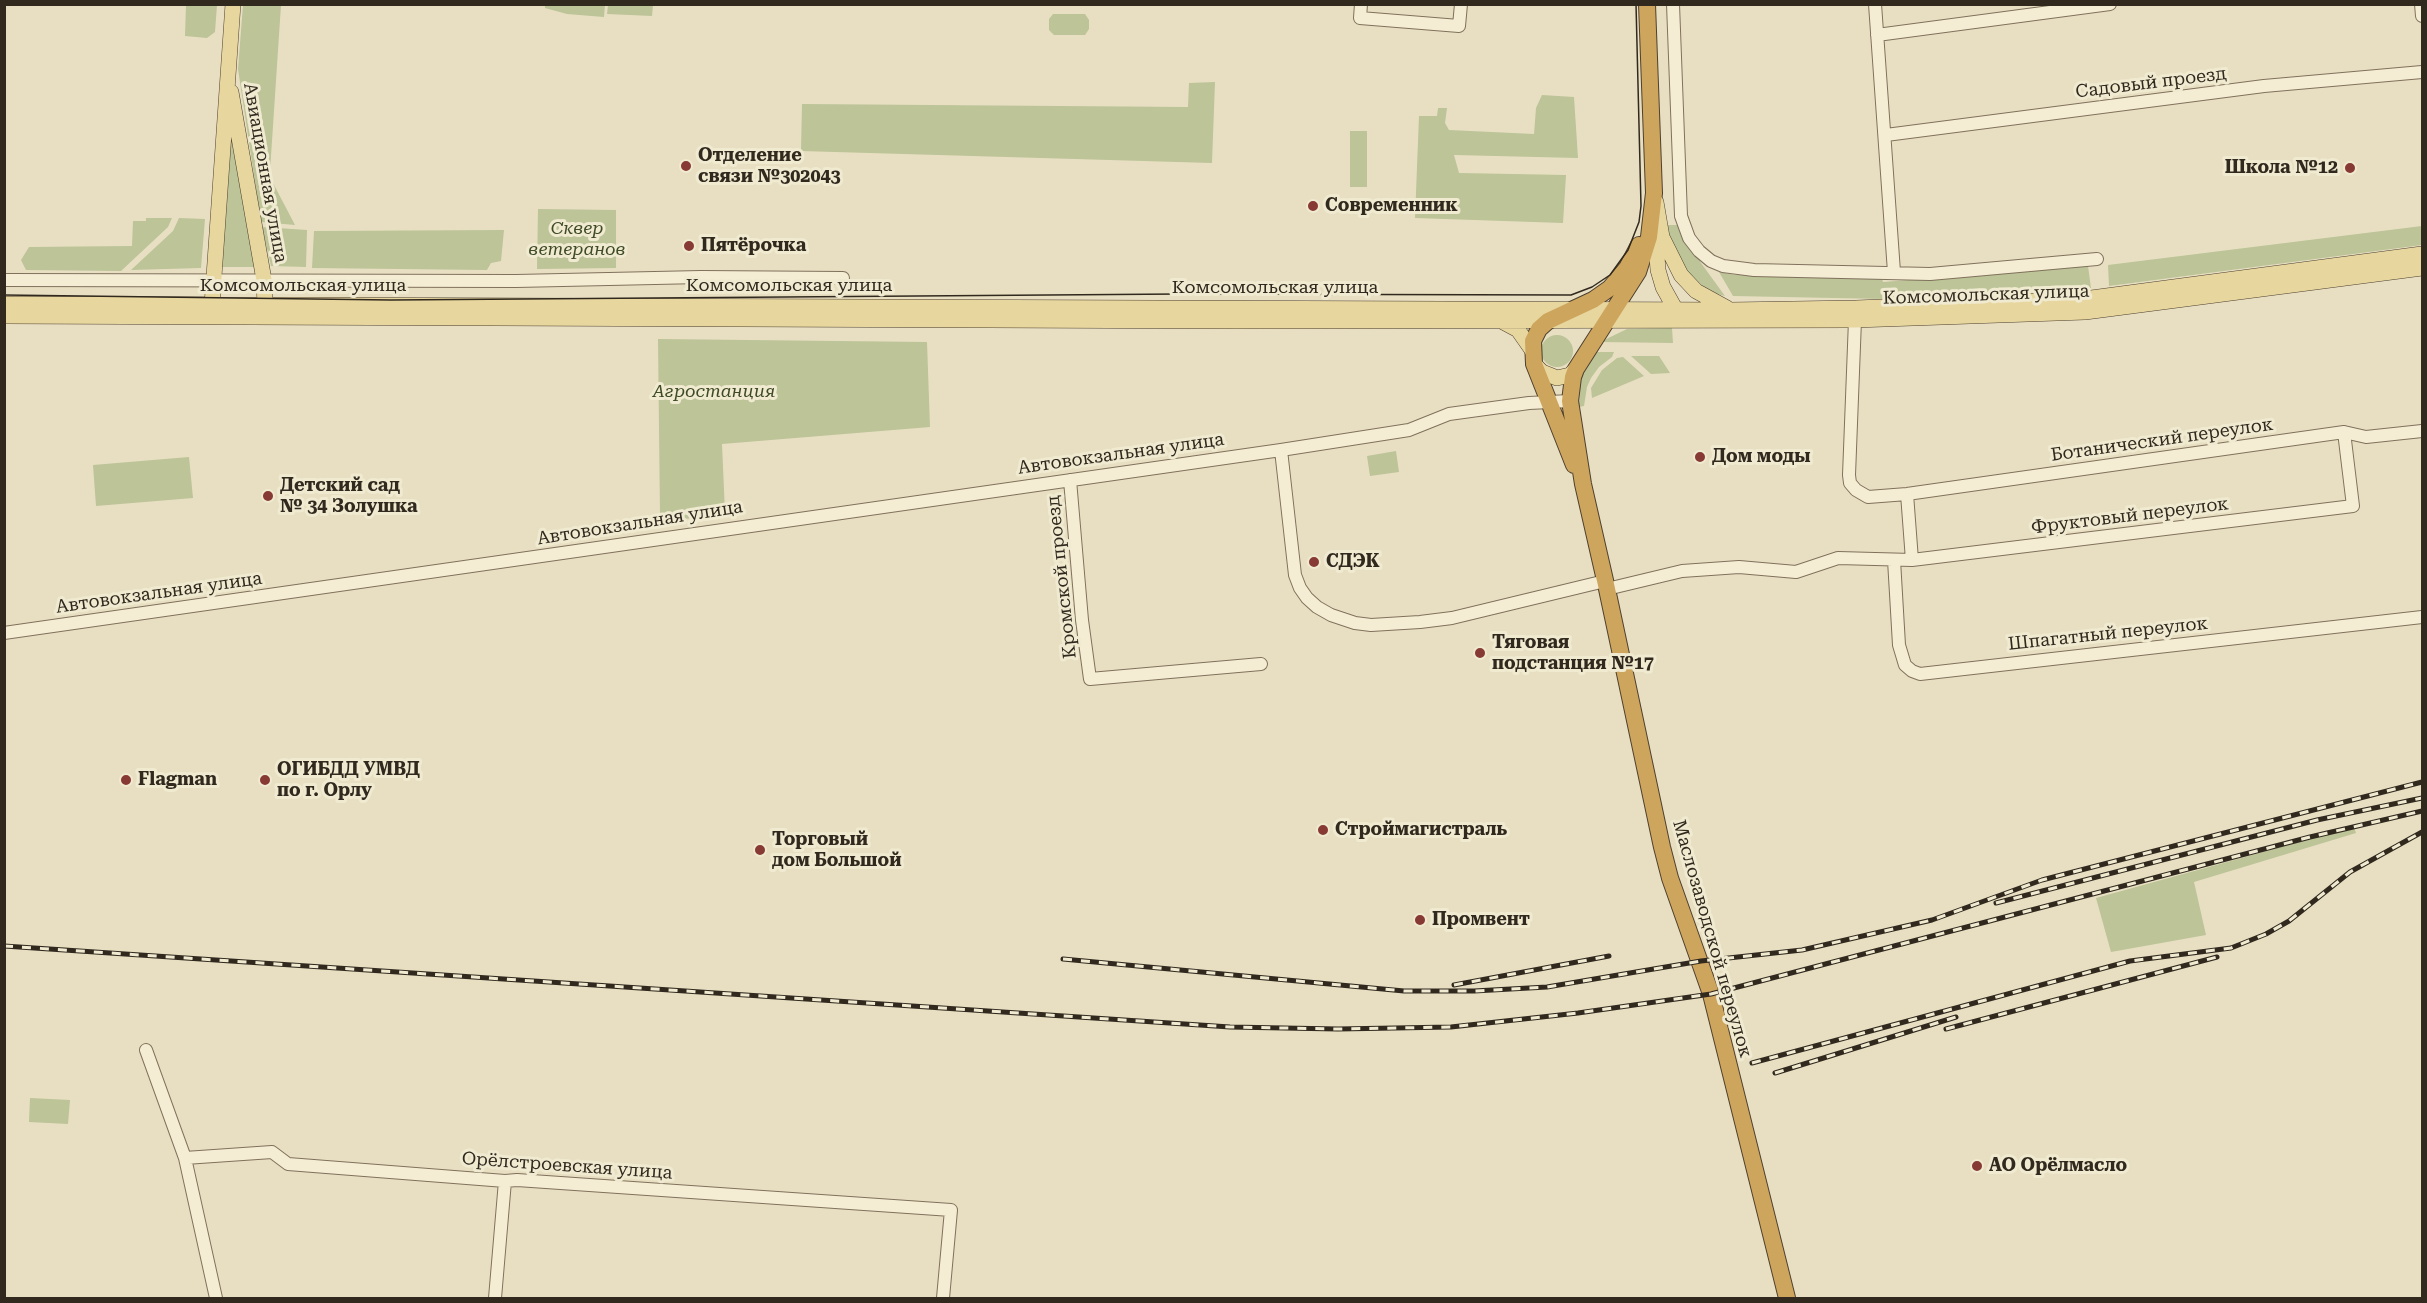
<!DOCTYPE html>
<html>
<head>
<meta charset="utf-8">
<style>
	body { margin:0 }
	#map { position:relative; width:2427px; height:1303px; overflow:hidden; background:#e8dfc2; font-family:"Roboto Serif",serif }
	canvas { display:block }
	.frame { position:absolute; inset:0; border:6px solid #31291e; pointer-events:none }
</style>
</head>
<body>
<div id="map">
<canvas width="2427" height="1303"></canvas>
<div class="frame"></div>
</div>
<script>
const c = document.querySelector('canvas').getContext('2d');
c.lineJoin = 'round';
function fillPath(path, color) {
  c.fillStyle = color;
  c.fill(path, 'evenodd');
}
function toPath(rows) {
  const path = new Path2D();
  for (const r of rows) {
    if (r.length === 3) {
      path.moveTo(r[0] + r[2], r[1]);
      path.arc(r[0], r[1], r[2], 0, 2 * Math.PI);
      continue;
    }
    path.moveTo(r[0], r[1]);
    for (let i = 2; i < r.length; i += 2) path.lineTo(r[i], r[i + 1]);
  }
  return path;
}
function trace(path, color, width, dash) {
  c.strokeStyle = color;
  c.lineWidth = width;
  c.lineCap = dash ? 'butt' : 'round';
  c.setLineDash(dash || []);
  c.stroke(path);
}
function drawText(font, color, halo, rows, align = 'center') {
  c.font = font + ' "Roboto Serif",serif';
  c.lineWidth = 6;
  c.setLineDash([]);
  c.textBaseline = 'middle';
  c.strokeStyle = halo;
  c.fillStyle = color;
  for (const [text, x, y, turn = 0] of rows) {
    c.save();
    c.translate(x, y);
    c.rotate((+turn || 0) * Math.PI / 180);
    c.textAlign = isNaN(turn) ? turn : align;
    if (halo) c.strokeText(text, 0, 0);
    c.fillText(text, 0, 0);
    c.restore();
  }
}
fillPath(toPath([
	[186,5,217,5,215,32,207,38,185,36],
	[243,5,281,5,270,171,273,183,295,225,261,222,238,69],
	[545,5,605,5,604,17,567,14,545,8],
	[608,5,653,5,652,16,607,14],
	[1053,14,1085,14,1089,20,1089,29,1085,35,1054,35,1049,30,1049,19],
	[1215,82,1212,163,801,151,802,104,1188,107,1189,83],
	[1542,95,1574,97,1578,158,1454,155,1459,173,1566,175,1563,223,1415,218,1419,116,1437,116,1438,108,1447,108,1445,123,1449,130,1534,134,1536,108],
	[231,118,256,267,219,267],
	[1350,131,1367,131,1367,187,1350,187],
	[538,209,616,210,616,268,537,269],
	[146,218,172,218,168,227,121,271,26,270,21,260,29,247,132,246,133,221,146,221],
	[179,218,205,219,201,268,131,270,173,231],
	[1667,225,1679,225,1701,263,1725,296,1709,292,1685,269,1668,234],
	[2422,226,2422,245,2109,286,2108,265],
	[262,227,307,230,306,267,271,266],
	[504,230,501,261,491,263,487,270,312,268,314,231],
	[2088,266,2091,288,1885,299,1733,296,1719,272,1735,275,1881,275,1883,282],
	[1672,328,1673,343,1600,342,1627,329],
	[1557,351,16],
	[658,339,927,342,930,427,722,444,725,513,672,521,660,515],
	[1597,345,1597,352,1614,352,1612,357,1599,367,1591,378,1587,387,1584,406,1579,407,1580,375],
	[1631,356,1659,356,1670,373,1651,374],
	[1623,357,1644,376,1592,398,1591,388,1602,370,1617,358],
	[1396,451,1399,472,1370,476,1367,456],
	[189,457,193,498,96,506,93,465],
	[2354,827,2356,833,2194,882,2206,935,2111,952,2096,898],
	[30,1098,70,1100,68,1124,29,1122]
]), '#bcc498');
const minor = toPath([
	[1361,4,1360,18,1459,26,1461,4],
	[1673,4,1681,216,1689,238,1699,251,1711,261,1723,266,1754,270,1930,274,2097,259],
	[1875,4,1894,272],
	[2421,4,2422,16],
	[1877,35,2110,4],
	[1886,135,2264,86,2422,72],
	[4,280,516,281,701,277,843,278],
	[1855,320,1849,475,1850,483,1856,490,1868,497,1907,494,2344,432,2366,437,2422,431],
	[1281,450,1295,575,1300,588,1307,598,1317,607,1331,615,1355,623,1371,625,1420,622,1452,618,1605,581],
	[1070,480,1082,620,1090,679,1261,664],
	[1907,494,1912,560],
	[1894,560,1899,645,1905,665,1912,671,1920,674,2422,617],
	[1607,589,1682,571,1739,567,1796,572,1838,558,1912,560,2353,506,2344,432],
	[4,633,1281,450,1409,430,1449,414,1529,403,1570,401],
	[146,1050,185,1158,216,1298],
	[185,1158,272,1152,288,1164,505,1181,517,1180,951,1210,943,1298],
	[495,1298,505,1181]
]);
const major = toPath([
	[231,92,264,280,265,306,261,313],
	[1656,202,1662,237,1681,275,1696,291,1727,308],
	[1655,229,1658,270,1663,287,1678,314],
	[4,304,1730,310,1856,308,2084,299,2422,254],
	[212,305,233,4],
	[4,316,1235,321,1855,320,2085,312,2422,268],
	[1503,322,1518,330,1532,350],
	[1534,364,1542,372,1557,378,1570,375,1576,369]
]);
const highway = toPath([
	[1647,4,1654,193,1649,237,1638,272,1576,369,1573,377,1570,401,1583,484,1607,589,1662,847,1670,878,1711,994,1787,1298],
	[1574,465,1534,364,1533,341,1539,329,1548,321,1593,300,1610,288,1627,268,1639,245]
]);
trace(minor, '#80715c', 14);
trace(major, '#4e4030', 16);
trace(highway, '#4e4030', 18);
trace(minor, '#f4edd4', 12);
trace(major, '#e7d69e', 15);
trace(highway, '#cea55c', 16);
trace(toPath([
	[4,295,391,300,1179,294,1571,295,1592,287,1610,275,1628,250,1639,222,1641,206,1636,4]
]), '#31291e', 1.5);
const rail = toPath([
	[1996,903,2317,820,2422,798],
	[4,946,1230,1027,1338,1029,1451,1027,1578,1013,1711,994,2310,837,2422,811],
	[1063,959,1404,991,1474,991,1547,987,1701,961,1802,950,1932,920,2042,880,2422,782],
	[1454,985,1609,956],
	[1946,1029,2217,957],
	[1752,1063,2130,961,2231,948,2266,934,2289,921,2350,872,2422,832],
	[1775,1073,1956,1017]
]);
trace(rail, '#31291e', 5);
trace(rail, '#f0ead1', 3, [9]);
for (const [x, y, r, color] of [
	[686,166,6,"#873933"],
	[2350,168,6,"#873933"],
	[1313,206,6,"#873933"],
	[689,246,6,"#873933"],
	[1700,457,6,"#873933"],
	[268,496,6,"#873933"],
	[1314,562,6,"#873933"],
	[1480,653,6,"#873933"],
	[126,780,6,"#873933"],
	[265,780,6,"#873933"],
	[1323,830,6,"#873933"],
	[760,850,6,"#873933"],
	[1420,920,6,"#873933"],
	[1977,1166,6,"#873933"]
]) {
  const dot = new Path2D();
  dot.arc(x, y, r, 0, 2 * Math.PI);
  c.fillStyle = color;
  c.fill(dot);
  trace(dot, '#f0ead1', 2);
}
drawText('18px', '#31291e', '#f0ead1', [
	["Садовый проезд",2151,83,-7],
	["Авиационная улица",265,173,80],
	["Комсомольская улица",303,286],
	["Комсомольская улица",789,286],
	["Комсомольская улица",1275,288],
	["Комсомольская улица",1986,295,-2],
	["Ботанический переулок",2162,440,-8],
	["Автовокзальная улица",1121,454,-8],
	["Фруктовый переулок",2130,516,-7],
	["Автовокзальная улица",640,523,-9],
	["Кромской проезд",1062,577,-96],
	["Автовокзальная улица",159,593,-8],
	["Шпагатный переулок",2108,634,-6],
	["Маслозаводской переулок",1712,939,74],
	["Орёлстроевская улица",567,1166,4]
]);
drawText('bold 18px', '#31291e', '#f0ead1', [
	["Отделение",698,156],
	["связи №302043",698,177],
	["Школа №12",2338,168,"right"],
	["Современник",1325,206],
	["Пятёрочка",701,246],
	["Дом моды",1712,457],
	["Детский сад",280,486],
	["№ 34 Золушка",280,507],
	["СДЭК",1326,562],
	["Тяговая",1492,643],
	["подстанция №17",1492,664],
	["ОГИБДД УМВД",277,770],
	["по г. Орлу",277,791],
	["Flagman",138,780],
	["Строймагистраль",1335,830],
	["Торговый",772,840],
	["дом Большой",772,861],
	["Промвент",1432,920],
	["АО Орёлмасло",1989,1166]
], 'left');
drawText('italic 18px', '#3f4b27', '#f0ead1', [
	["Сквер",577,229],
	["ветеранов",577,250],
	["Агростанция",714,392]
]);
</script>
</body>
</html>
